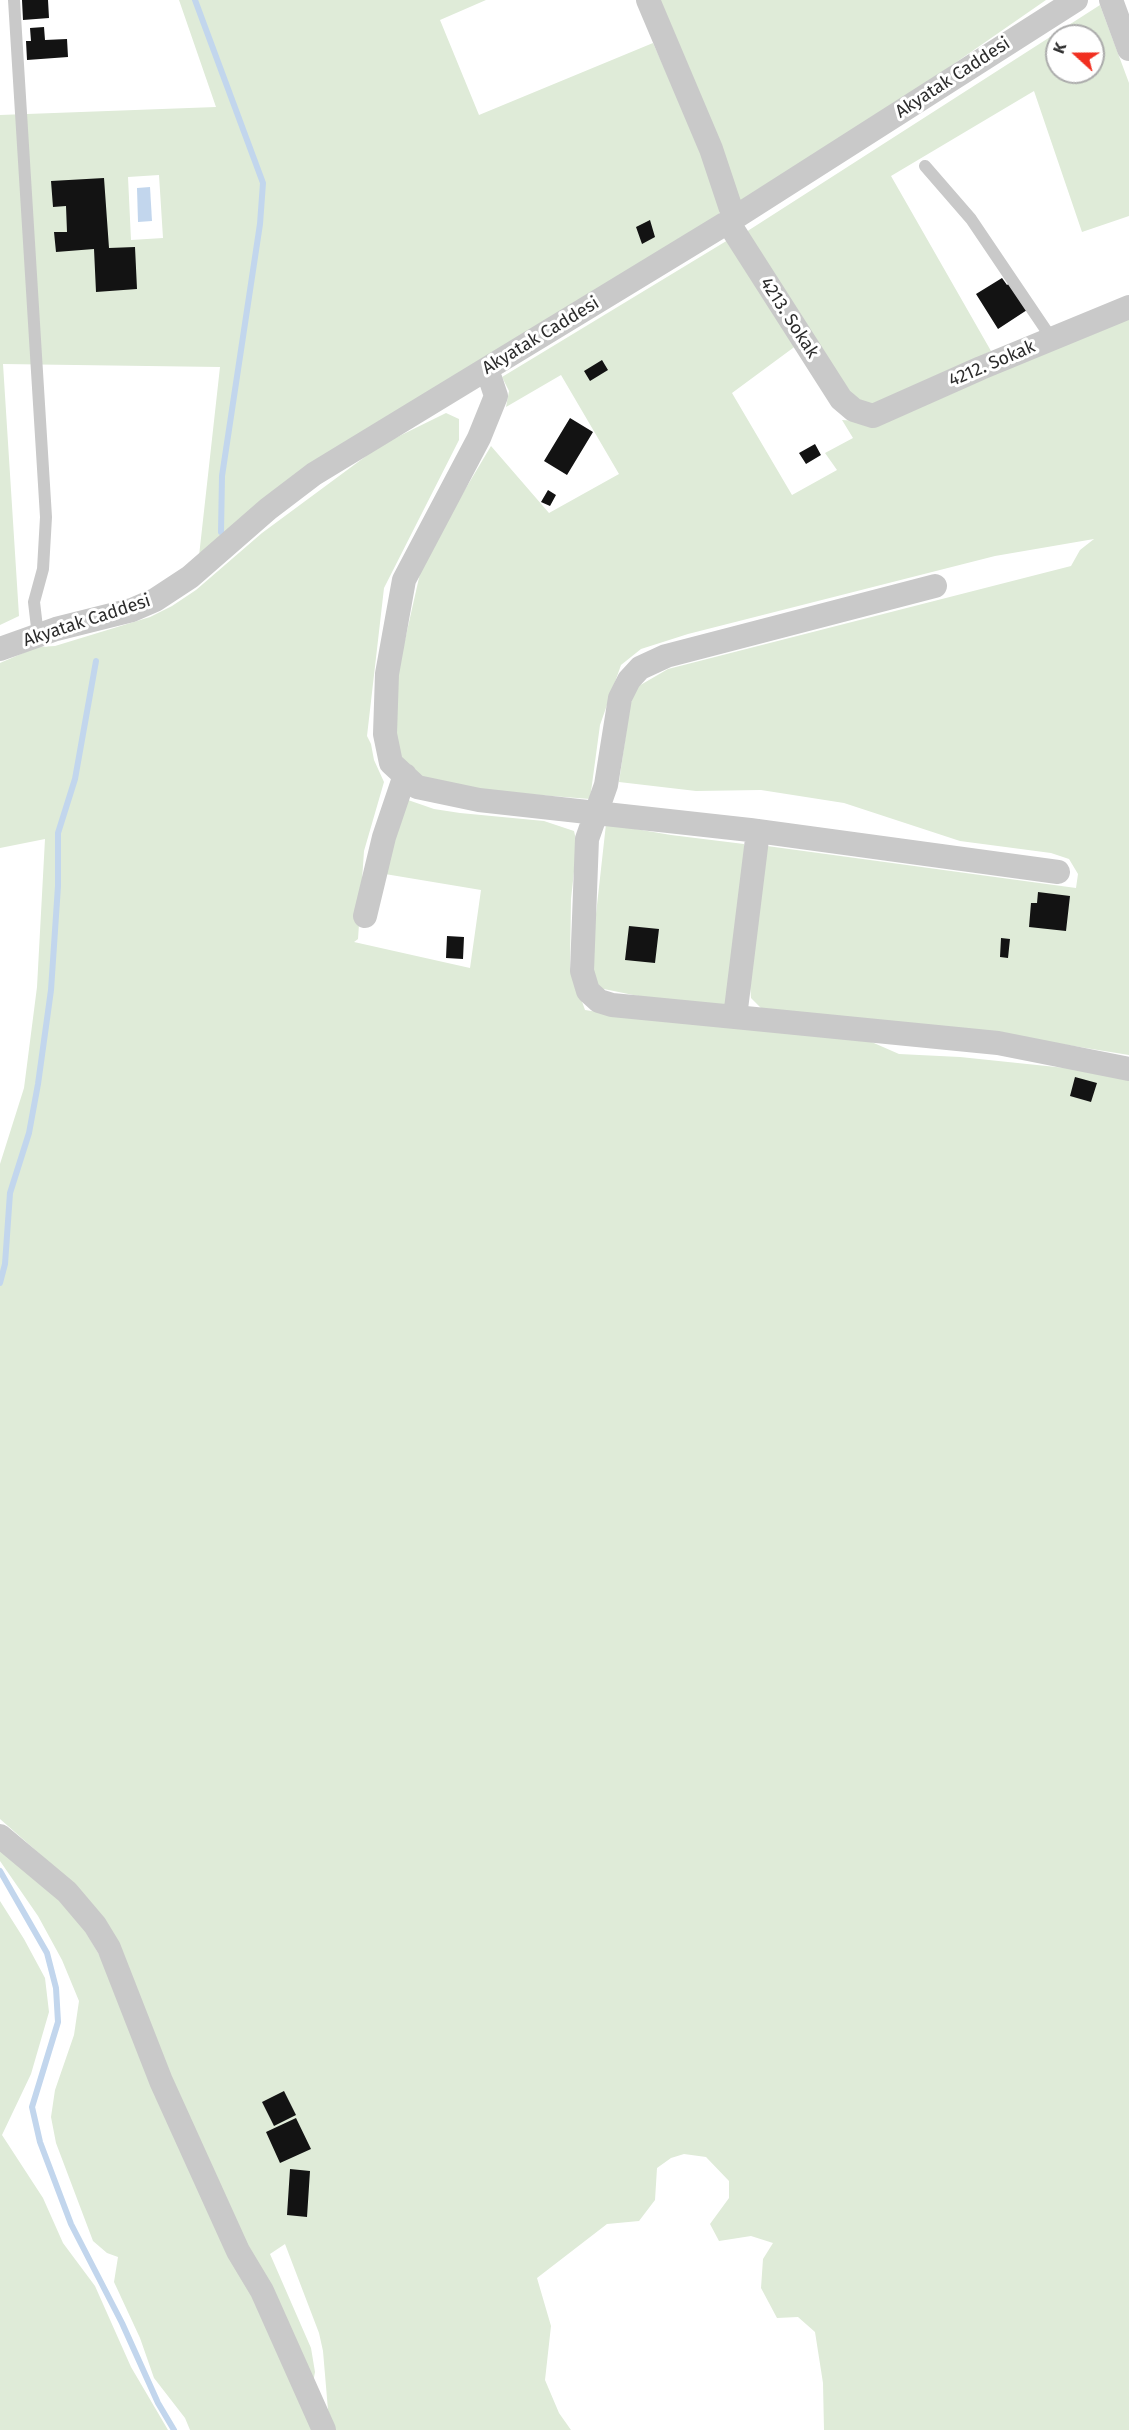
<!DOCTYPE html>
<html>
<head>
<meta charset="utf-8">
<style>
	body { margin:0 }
	#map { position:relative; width:1129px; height:2430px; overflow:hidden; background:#fff; font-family:"Fira Sans",sans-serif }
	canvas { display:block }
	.north { position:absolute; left:1045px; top:24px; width:60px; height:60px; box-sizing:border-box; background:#fff; border:2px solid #ababab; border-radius:50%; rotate:291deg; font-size:16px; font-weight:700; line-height:24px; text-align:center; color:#2c2c2c }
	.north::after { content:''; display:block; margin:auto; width:21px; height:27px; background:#f12f20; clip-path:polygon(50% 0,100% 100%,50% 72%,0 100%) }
</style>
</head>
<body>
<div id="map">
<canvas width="1129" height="2430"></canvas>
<div class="north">K</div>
</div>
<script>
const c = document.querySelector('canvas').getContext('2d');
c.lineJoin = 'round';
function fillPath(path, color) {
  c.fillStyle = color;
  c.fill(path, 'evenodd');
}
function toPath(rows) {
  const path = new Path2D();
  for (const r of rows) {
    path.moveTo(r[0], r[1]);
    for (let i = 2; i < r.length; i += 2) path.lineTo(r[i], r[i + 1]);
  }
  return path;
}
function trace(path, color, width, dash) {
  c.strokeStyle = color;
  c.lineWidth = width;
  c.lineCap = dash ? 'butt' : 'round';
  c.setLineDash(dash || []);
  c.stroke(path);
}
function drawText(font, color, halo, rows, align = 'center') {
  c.font = font + ' "Fira Sans",sans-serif';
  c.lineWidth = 6;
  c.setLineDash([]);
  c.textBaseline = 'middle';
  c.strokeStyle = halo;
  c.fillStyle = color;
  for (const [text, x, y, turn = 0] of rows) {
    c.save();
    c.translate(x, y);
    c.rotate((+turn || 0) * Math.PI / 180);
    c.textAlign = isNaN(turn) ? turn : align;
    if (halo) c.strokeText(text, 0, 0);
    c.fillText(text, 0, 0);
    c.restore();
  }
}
fillPath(toPath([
	[179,0,486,0,440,20,479,115,653,43,695,136,721,209,716,221,199,556,220,367,3,364,19,616,0,625,0,115,216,107],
	[159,175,163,238,131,240,128,177],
	[660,0,1046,0,945,70,735,206],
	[1100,5,1129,83,1129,216,1082,232,1034,91,891,176,991,351,875,408,846,395,746,232],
	[1057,36,1093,36,1093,72,1057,72],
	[728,240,797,345,732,393,792,495,837,470,825,453,853,438,842,420,876,422,1129,314,1129,1055,987,1032,761,1008,751,998,749,973,767,846,1076,888,1078,874,1069,859,1051,853,960,841,844,803,761,790,696,791,619,782,630,705,637,687,668,669,1071,566,1080,550,1094,539,995,556,688,634,641,649,621,665,600,725,590,799,462,789,429,781,406,765,394,742,393,693,423,560,491,446,549,513,619,474,561,375,506,407,509,391,502,377],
	[446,413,459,419,459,440,384,588,367,736,371,744,374,760,384,782,364,851,358,939,354,942,470,968,481,890,385,874,387,856,408,800,434,809,460,813,544,821,574,831,577,844,571,899,570,967,585,1010,649,1020,867,1040,899,1054,960,1057,1104,1072,1129,1078,1129,2430,824,2430,823,2383,815,2332,798,2317,777,2318,761,2288,763,2259,773,2243,751,2236,719,2241,710,2224,729,2198,729,2181,706,2157,684,2154,671,2158,657,2168,655,2200,639,2221,607,2224,537,2278,551,2326,545,2380,559,2413,571,2430,335,2430,328,2410,323,2351,319,2333,285,2244,270,2254,311,2348,315,2372,312,2388,158,2056,41,1855,0,1819,0,1164,24,1088,37,987,45,839,0,848,0,663,37,647,55,646,150,617,172,606,196,590,262,533,381,445],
	[606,824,671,835,744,844,746,865,726,1009,653,999,599,988,589,977],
	[0,1841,95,1936,314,2430,190,2430,185,2418,154,2378,140,2338,114,2282,118,2257,107,2253,93,2241,56,2143,51,2117,55,2090,74,2035,79,2001,62,1960,38,1916,0,1861],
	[0,1901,24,1939,45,1978,49,2012,31,2074,2,2135,43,2198,63,2243,95,2286,131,2367,168,2430,0,2430]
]), '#dfebd8');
fillPath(toPath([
	[150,187,152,221,138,222,137,188]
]), '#c2d6ed');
trace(toPath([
	[195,0,263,183,260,224,222,476,221,532],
	[0,1283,5,1264,10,1193,29,1133,38,1084,51,990,58,886,58,833,75,779,96,661],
	[0,1871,47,1953,56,1988,58,2022,32,2107,40,2142,71,2224,122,2323,158,2403,174,2430]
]), '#c2d6ed', 6);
fillPath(toPath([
	[22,0,48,0,49,18,23,20],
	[44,27,45,40,67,39,68,57,27,60,26,41,31,41,30,28],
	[104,178,109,248,135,247,137,289,96,292,94,249,56,252,54,232,67,232,66,206,53,207,51,181],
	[650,220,655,237,642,244,636,227],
	[1002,278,1007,285,1010,283,1027,310,998,329,976,294],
	[602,360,608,370,590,381,584,371],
	[570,418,593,432,567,475,544,461],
	[815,444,821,455,806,464,799,453],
	[548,490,556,495,550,506,541,502],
	[1038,892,1070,896,1066,931,1029,927,1031,903,1037,903],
	[629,926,659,929,655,963,625,960],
	[447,936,464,937,463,959,446,958],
	[1001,938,1010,939,1008,958,1000,957],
	[1075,1077,1097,1083,1091,1102,1070,1096],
	[284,2091,296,2115,274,2126,262,2102],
	[296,2118,311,2149,280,2163,266,2132],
	[290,2169,310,2171,307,2217,287,2215]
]), '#131313');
trace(toPath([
	[14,0,46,517,43,569,34,602,38,636],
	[925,166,971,219,1052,339]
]), '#c9c9c9', 12);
trace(toPath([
	[648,0,711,149,734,218],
	[1111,0,1129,49],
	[728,222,841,399,854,410,873,416,981,368,1129,307],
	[487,369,496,396,479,438,404,580,387,674,385,734,391,763,417,787,479,800,750,830,1058,872],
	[0,649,56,629,132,610,155,600,190,577,268,509,314,474,728,222,1076,0],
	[758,831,735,1017,612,1005,599,1001,588,991,582,971,587,839,606,785,620,698,629,680,640,668,666,656,935,586],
	[365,916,384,837,405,775],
	[735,1017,998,1043,1129,1069],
	[0,1836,67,1892,95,1925,109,1948,161,2081,238,2251,262,2291,324,2430]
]), '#c9c9c9', 24);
drawText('18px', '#2c2c2c', '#fff', [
	["Akyatak Caddesi",953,78,-33],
	["4213. Sokak",789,318,57],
	["Akyatak Caddesi",541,336,-31],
	["4212. Sokak",992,364,-23],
	["Akyatak Caddesi",87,621,-18]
]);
</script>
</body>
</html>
